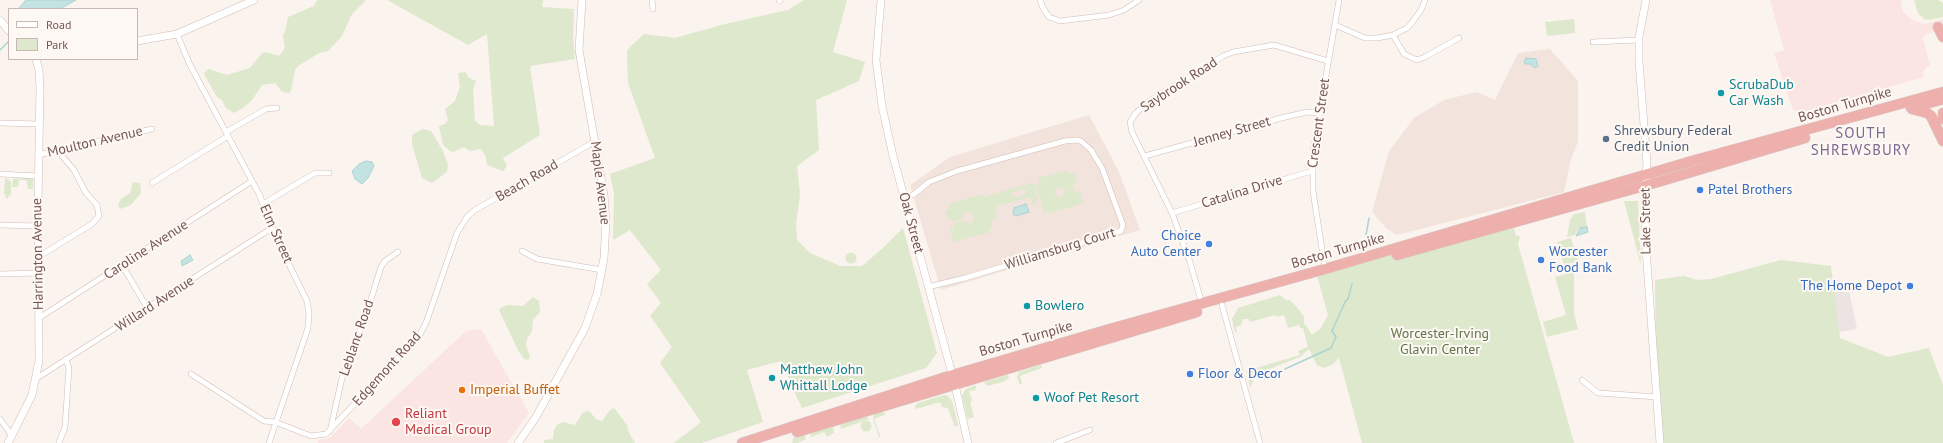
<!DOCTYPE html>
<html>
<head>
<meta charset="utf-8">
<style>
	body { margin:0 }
	#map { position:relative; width:1943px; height:443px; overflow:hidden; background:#fbf3ed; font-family:"PT Sans",sans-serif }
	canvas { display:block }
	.legend { position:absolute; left:8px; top:8px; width:130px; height:52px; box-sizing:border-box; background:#fef8f4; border:1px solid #c7b8b3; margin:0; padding:5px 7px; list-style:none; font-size:12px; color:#755752 }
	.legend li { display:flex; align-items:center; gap:8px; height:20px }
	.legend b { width:20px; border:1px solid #c7b8b3 }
</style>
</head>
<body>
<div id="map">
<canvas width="1943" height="443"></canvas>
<ul class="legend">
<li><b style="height:5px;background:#fff"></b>Road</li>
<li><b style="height:11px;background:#dde8cc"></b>Park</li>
</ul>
</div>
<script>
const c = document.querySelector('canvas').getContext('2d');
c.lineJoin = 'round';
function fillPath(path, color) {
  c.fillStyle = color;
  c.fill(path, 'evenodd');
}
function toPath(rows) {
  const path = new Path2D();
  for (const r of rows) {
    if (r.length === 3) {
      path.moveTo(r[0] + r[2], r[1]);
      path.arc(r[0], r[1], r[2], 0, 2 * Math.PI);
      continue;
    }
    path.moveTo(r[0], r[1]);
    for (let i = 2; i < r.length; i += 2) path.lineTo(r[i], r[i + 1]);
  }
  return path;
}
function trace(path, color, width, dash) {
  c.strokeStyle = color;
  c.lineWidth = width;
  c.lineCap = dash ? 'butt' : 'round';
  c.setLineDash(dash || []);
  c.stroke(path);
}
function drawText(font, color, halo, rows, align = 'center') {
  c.font = font + ' "PT Sans",sans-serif';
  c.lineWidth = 4;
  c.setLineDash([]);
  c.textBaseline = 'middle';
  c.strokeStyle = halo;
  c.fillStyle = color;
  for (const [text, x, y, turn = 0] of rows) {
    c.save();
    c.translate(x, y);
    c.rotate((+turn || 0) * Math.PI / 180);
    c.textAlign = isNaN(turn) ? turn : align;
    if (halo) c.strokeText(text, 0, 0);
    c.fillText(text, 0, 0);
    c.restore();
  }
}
fillPath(toPath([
	[1550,49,1578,81,1578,142,1571,159,1564,192,1397,235,1387,229,1372,212,1389,151,1414,118,1444,100,1476,92,1495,100,1518,53],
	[1089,115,1119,172,1140,230,941,290,910,185,950,157]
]), '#f2e4dc');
fillPath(toPath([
	[1770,0,1901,0,1903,12,1912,20,1925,24,1943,19,1943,30,1926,34,1923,38,1930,66,1926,67,1923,73,1924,77,1802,112,1793,110,1774,53,1784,50],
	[481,329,529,413,507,443,318,443,318,440,330,438,349,418,361,429,466,331]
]), '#fae5e3');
fillPath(toPath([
	[1838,280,1848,286,1857,329,1820,335,1808,285]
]), '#ebe4e2');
fillPath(toPath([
	[317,0,366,0,352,14,342,36,328,51,319,53,298,66,295,70,291,91,289,93,282,92,275,83,262,85,252,100,243,108,234,113,226,108,222,100,217,97,204,74,208,69,227,75,250,68,262,53,266,52,279,56,285,48,283,35,285,32,288,17,314,6],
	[387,0,543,0,542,7,574,9,573,38,575,59,530,66,540,135,503,158,507,166,503,171,487,165,486,157,481,149,470,151,464,147,453,152,450,151,443,145,439,126,445,124,448,120,445,109,455,101,460,87,458,73,466,72,468,77,476,81,473,90,475,121,480,125,494,126,487,34,468,45],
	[804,0,847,0,833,52,865,62,859,81,816,100,819,150,797,166,800,195,796,223,797,240,810,253,840,266,862,266,883,248,903,228,937,353,926,368,802,408,791,385,785,367,781,361,747,370,763,422,702,443,674,443,701,422,660,363,672,347,650,316,661,303,647,284,661,270,630,230,613,240,614,194,610,174,655,158,628,83,627,50,644,34,675,38,725,24,788,10],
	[1914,0,1938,0,1943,3,1943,17,1929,20,1924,19,1918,13],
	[1574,19,1575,33,1547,36,1545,22],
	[423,129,431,131,443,151,448,165,447,172,432,183,422,178,412,144,412,135],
	[1068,170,1069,173,1075,174,1077,183,1073,184,1074,188,1065,191,1060,187,1056,188,1054,194,1059,197,1062,196,1064,192,1074,189,1076,192,1080,191,1083,202,1077,205,1049,213,1046,211,1045,215,1035,184,1039,183,1039,178],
	[28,178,33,179,33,189,28,189,27,181,24,180,19,180,18,187,12,187,13,179],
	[5,179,8,179,11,182,11,195,9,195,8,198,5,198,6,195,4,194],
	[133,182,140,183,141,193,131,205,120,209,118,205,121,199,130,193],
	[1031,183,1034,184,1038,199,1036,201,1036,205,1033,206,1030,197,998,206,995,210,997,218,990,220,993,227,990,228,990,232,954,242,950,229,954,227,953,224,963,220,970,224,974,220,974,217,972,213,967,212,961,219,952,222,952,219,948,220,945,211,950,209,949,204,983,194,984,197],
	[1023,189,1027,190,1026,193,1018,197,1011,196,1012,193],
	[1624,201,1638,201,1641,265],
	[1585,212,1587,227,1578,229,1575,235,1567,237,1570,220,1574,214],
	[1511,218,1516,236,1520,236,1518,244,1574,443,1362,443,1339,358,1333,364,1324,368,1317,365,1309,349,1300,357,1257,374,1250,387,1246,371,1300,355,1298,351,1308,347,1303,328,1300,328,1299,325,1288,328,1284,315,1276,317,1275,315,1250,322,1249,319,1243,319,1241,325,1236,327,1237,332,1235,332,1232,319,1238,308,1280,295,1286,300,1290,300,1300,311,1304,317,1304,323,1312,335,1321,328,1328,315,1316,272],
	[1571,238,1578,261,1564,265,1557,242],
	[851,258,5.5],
	[1781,260,1831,266,1840,338,1888,357,1929,348,1943,385,1943,443,1657,443,1655,280,1684,276,1697,280,1711,279],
	[1574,266,1574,314,1578,329,1547,337,1543,322,1566,315,1555,277,1566,274,1565,268],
	[533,297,539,301,540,312,533,320,532,331,527,339,526,345,530,357,528,360,524,359,518,350,499,310,502,307,508,305,523,306],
	[1041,365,1042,368,1020,376,1022,384,1020,385,1017,377,1019,372],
	[1008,375,1009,378,1003,382,987,386,984,382],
	[977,385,975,390,969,391,972,400,970,402,974,417,968,419,967,418,962,395,966,389],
	[944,395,948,396,952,401,958,425,955,427,948,408,942,407,940,402,916,409,915,406,918,403],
	[614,408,627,425,629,433,635,443,544,443,544,440,553,439,554,430,557,425,563,422,575,425,583,412,589,411,596,419,602,421,610,410],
	[882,412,886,414,874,419,881,438,879,437,873,419,874,414],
	[867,416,869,419,841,429,840,424],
	[866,426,5.5],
	[833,427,834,433,827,437,824,432,811,437,810,433],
	[804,434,806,439,798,443,792,443,793,438]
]), '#dde8cc');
const water = toPath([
	[26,0,76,0,60,9,18,9,26,0],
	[1526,58,1536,59,1538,66,1535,68,1530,64,1525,64,1524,62,1526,58],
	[366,161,372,162,374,166,368,178,362,184,355,179,352,171,359,164,366,161],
	[1026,204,1029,212,1016,216,1013,214,1014,208,1026,204],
	[1587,227,1588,232,1576,236,1580,228,1587,227],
	[190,255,193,260,182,266,181,261,190,255]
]);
fillPath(water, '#c3e3e2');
trace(water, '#abd4d2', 1);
trace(toPath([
	[0,50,9,41],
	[1366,235,1369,218],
	[1285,369,1331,348,1336,337,1332,331,1345,302,1348,299,1352,284]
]), '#abd4d2', 1.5);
const street = toPath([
	[652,0,653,9],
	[779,0,780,1],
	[1040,0,1043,8,1049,17,1060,21,1109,15,1124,10,1139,0],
	[1335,25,1365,38,1377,38,1393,35,1407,28,1411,24,1421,10,1425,0],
	[177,34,189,63,259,194,278,242,307,301,309,313,308,328,269,443],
	[1393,35,1404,54,1417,60,1425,57,1459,38],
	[1593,42,1639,40],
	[0,123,39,124],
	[226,132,266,109,277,108],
	[38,155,152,129],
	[1145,156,1281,118,1307,112,1319,113],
	[0,174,38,176],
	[152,183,228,136],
	[904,196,913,195,929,182,957,171,1065,141,1077,140,1081,141,1091,150,1102,168,1123,225,1121,231,965,278,928,287],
	[263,204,315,173,329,173],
	[1172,213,1312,171],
	[0,225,38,226],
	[522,251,537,259,602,270],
	[38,257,92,224,99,216,97,205,86,193,74,170,58,151],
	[122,265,148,309],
	[1325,269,1313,191,1313,151,1339,0],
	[0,274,39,273],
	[1202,304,1190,262,1172,213,1132,132,1130,122,1136,113,1148,102,1223,56,1233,52,1274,45,1328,61],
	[1222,305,1260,443],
	[39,318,252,181],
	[191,374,264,421,275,422,311,436,326,434,419,336,426,323,457,233,467,217,475,210,594,142],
	[37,378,272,228],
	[1582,380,1598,393,1658,397],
	[0,419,12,436],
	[330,431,342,378,367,312,381,267,385,261,398,252],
	[59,443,65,427,69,368,66,359],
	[1056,443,1090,430]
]);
const secondary = toPath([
	[881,0,876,60,882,106,893,156,955,385,968,443],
	[1646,0,1639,37,1639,62,1647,163,1645,186,1646,249,1660,443],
	[0,20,9,31],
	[137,41,177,34,254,0],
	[8,443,32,395,39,361,38,204,40,88,39,70,36,59],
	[518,443,536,417,585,328,597,294,604,258,606,222,604,195,579,50,582,0]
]);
const highway = toPath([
	[1938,27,1943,37],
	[1911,108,1943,99],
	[1912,109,1927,113,1931,116,1943,141],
	[1943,113,1943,119],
	[1397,255,1658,182,1805,138],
	[797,432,1197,312],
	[742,443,946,377,1110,329,1325,269,1692,161,1943,92]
]);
trace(street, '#cfbcb6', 6);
trace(secondary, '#d2bbb4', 8);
trace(highway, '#d8d0cf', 11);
trace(street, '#fff', 5);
trace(secondary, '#fff', 7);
trace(highway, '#edb0ac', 10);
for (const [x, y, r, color] of [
	[1721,93,4,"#0f9aa8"],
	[1606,139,4,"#5c6f8a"],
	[1700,190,4,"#3f7fe0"],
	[1209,244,4,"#3f7fe0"],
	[1541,260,4,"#3f7fe0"],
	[1910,286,4,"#3f7fe0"],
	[1027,306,4,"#0f9aa8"],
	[1190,374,4,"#3f7fe0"],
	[772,378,4,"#0f9aa8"],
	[462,390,4,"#e8710a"],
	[1036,398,4,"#0f9aa8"],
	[396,422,5,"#e0444e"]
]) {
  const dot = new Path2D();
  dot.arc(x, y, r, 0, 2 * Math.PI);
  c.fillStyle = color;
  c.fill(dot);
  trace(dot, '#fef8f4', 1.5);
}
drawText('14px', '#755752', '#fef8f4', [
	["Saybrook Road",1179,85,-33],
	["Boston Turnpike",1845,105,-16],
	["Crescent Street",1319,123,-82],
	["Jenney Street",1232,132,-16],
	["Moulton Avenue",95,142,-13],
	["Beach Road",527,181,-30],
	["Maple Avenue",600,183,83],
	["Catalina Drive",1242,192,-17],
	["Lake Street",1646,221,-91],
	["Oak Street",911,223,75],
	["Elm Street",276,234,66],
	["Williamsburg Court",1060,249,-17],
	["Caroline Avenue",146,250,-33],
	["Boston Turnpike",1338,251,-16],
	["Harrington Avenue",38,254,-91],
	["Willard Avenue",155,304,-33],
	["Leblanc Road",357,338,-71],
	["Boston Turnpike",1026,339,-16],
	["Edgemont Road",387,369,-48]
]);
drawText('14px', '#0d838f', '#fef8f4', [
	["ScrubaDub",1729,85],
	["Car Wash",1729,101],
	["Bowlero",1035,306],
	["Matthew John",780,370],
	["Whittall Lodge",780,386],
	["Woof Pet Resort",1044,398]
], 'left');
drawText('14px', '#4e5e75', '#fef8f4', [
	["Shrewsbury Federal",1614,131],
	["Credit Union",1614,147]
], 'left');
drawText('14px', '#366cbe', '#fef8f4', [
	["Patel Brothers",1708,190],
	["Choice",1201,236,"right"],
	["Auto Center",1201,252,"right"],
	["Worcester",1549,252],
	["Food Bank",1549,268],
	["The Home Depot",1902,286,"right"],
	["Floor & Decor",1198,374]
], 'left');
drawText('14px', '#61784b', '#fef8f4', [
	["Worcester-Irving",1440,334],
	["Glavin Center",1440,350]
]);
drawText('14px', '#c56008', '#fef8f4', [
	["Imperial Buffet",470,390]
], 'left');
drawText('14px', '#be3a42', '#fef8f4', [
	["Reliant",405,414],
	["Medical Group",405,430]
], 'left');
c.letterSpacing = '1px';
drawText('15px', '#7b6a8f', '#fef8f4', [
	["SOUTH",1861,134],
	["SHREWSBURY",1861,151]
]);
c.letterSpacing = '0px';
</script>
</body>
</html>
